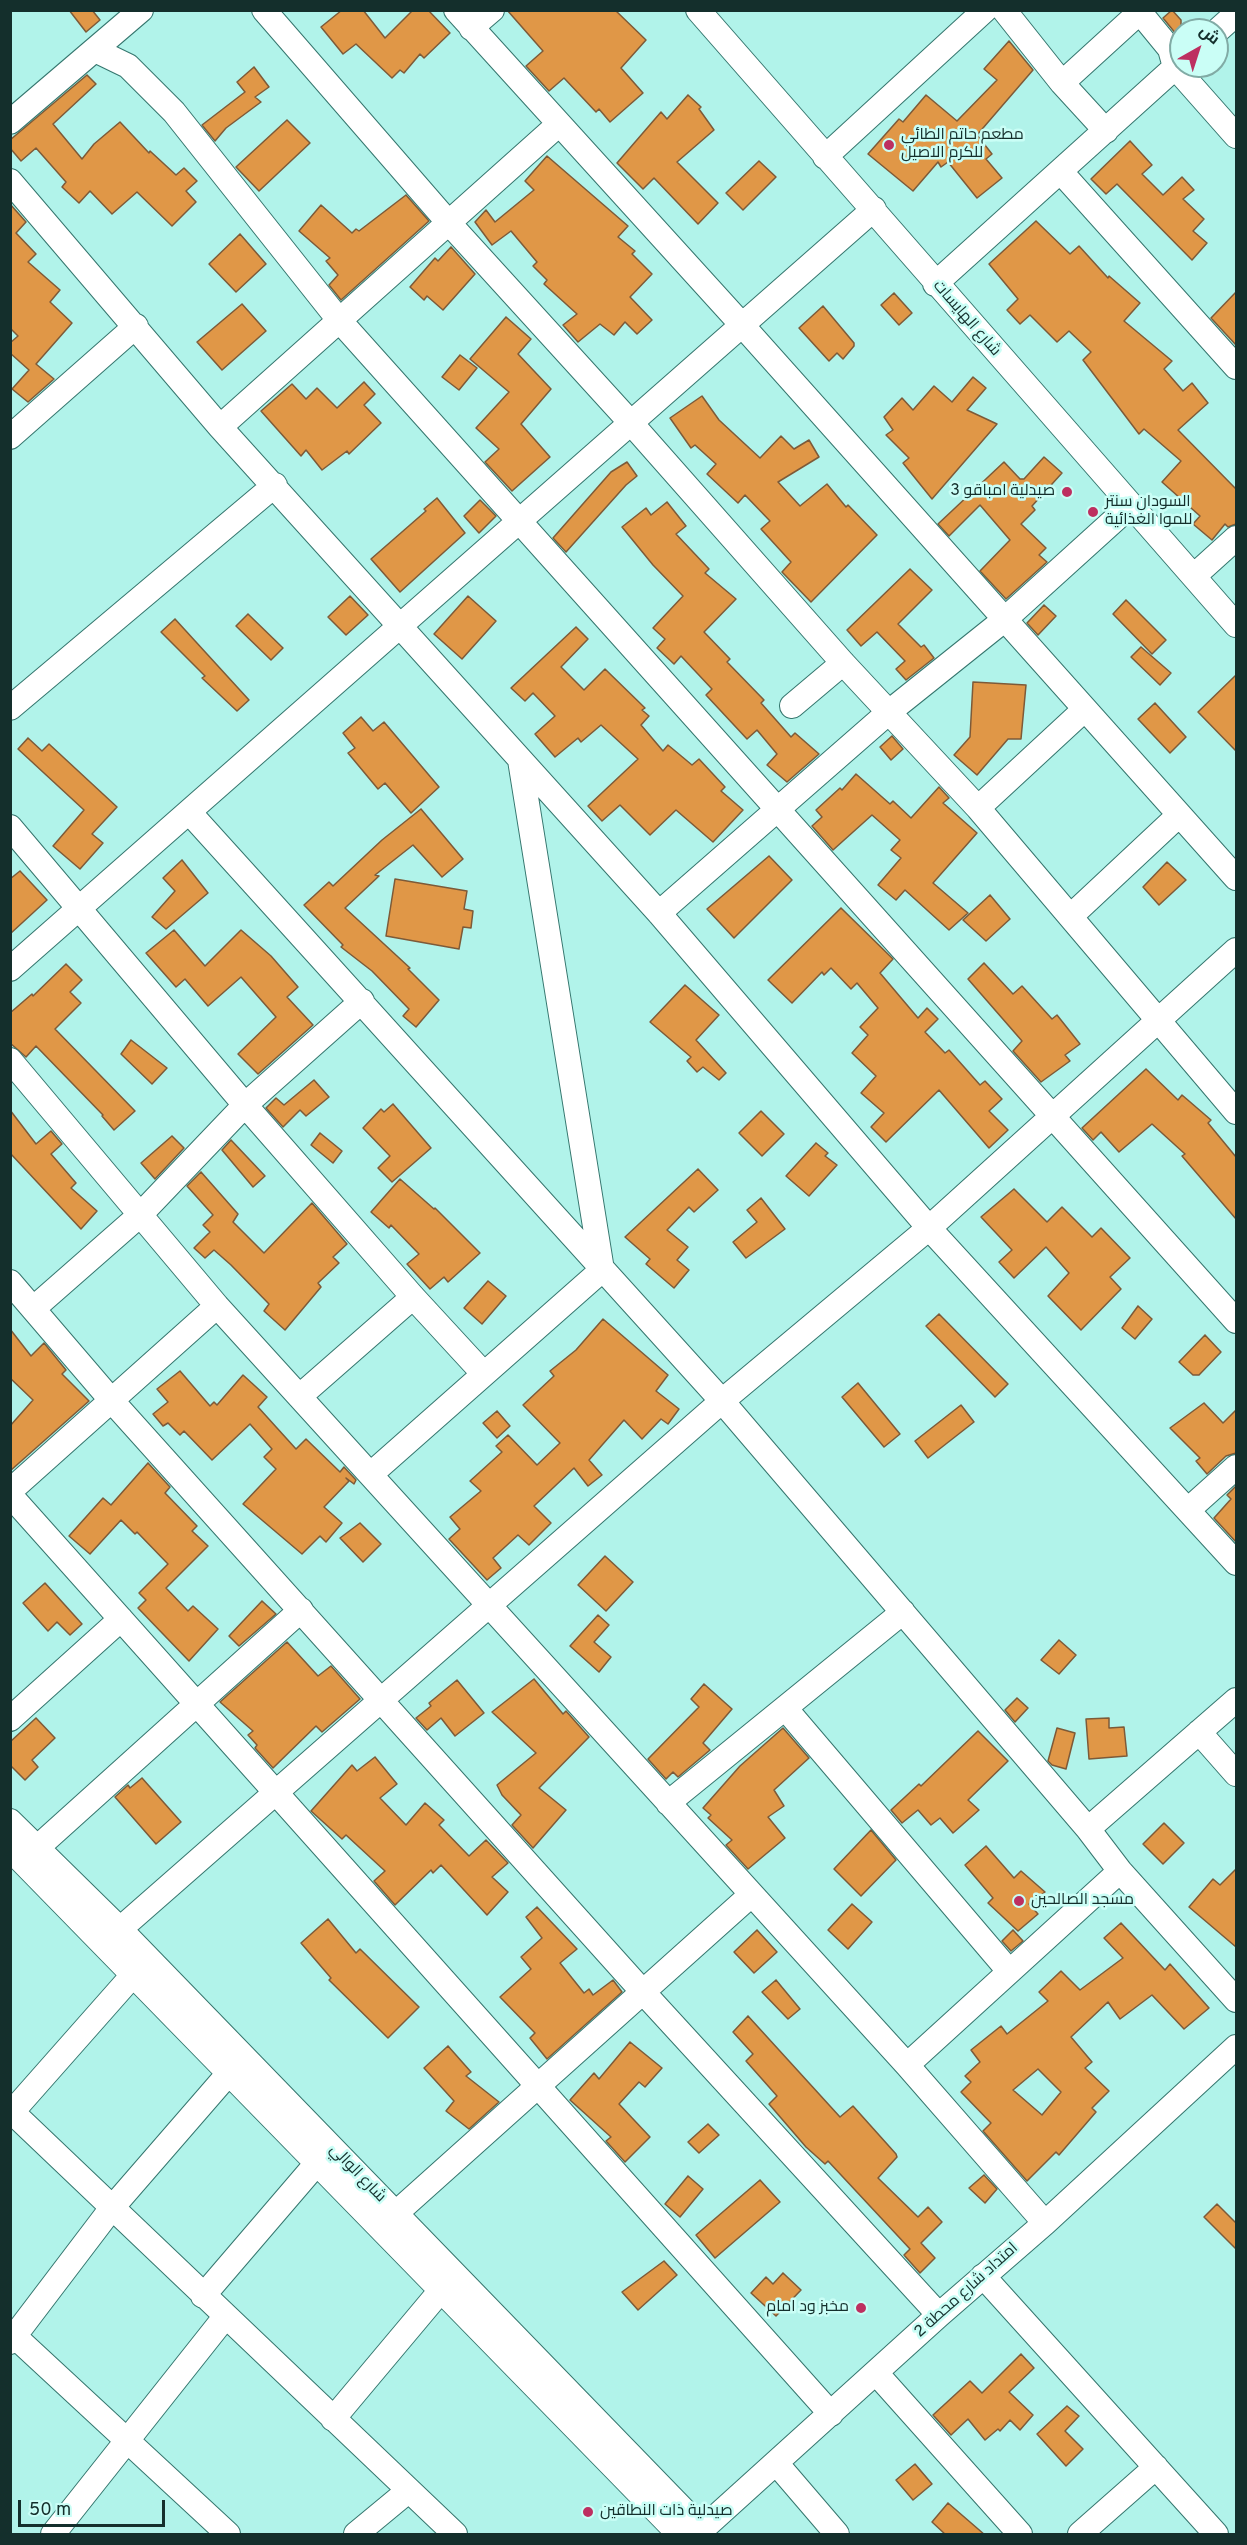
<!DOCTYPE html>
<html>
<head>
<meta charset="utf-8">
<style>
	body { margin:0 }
	#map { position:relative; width:1247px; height:2545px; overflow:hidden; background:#b1f3ea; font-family:Overpass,Cairo,sans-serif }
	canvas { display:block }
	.frame { position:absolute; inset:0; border:12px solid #142f2c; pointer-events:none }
	.north { position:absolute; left:1169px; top:18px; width:60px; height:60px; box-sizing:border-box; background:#cafef6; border:2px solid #81aba5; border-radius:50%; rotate:39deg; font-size:16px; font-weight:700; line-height:24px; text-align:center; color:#142f2c }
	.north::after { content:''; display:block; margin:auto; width:21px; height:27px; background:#bd2f60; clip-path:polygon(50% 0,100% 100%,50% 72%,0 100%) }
	.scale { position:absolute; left:18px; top:2500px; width:147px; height:27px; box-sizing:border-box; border:3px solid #142f2c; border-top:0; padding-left:8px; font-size:18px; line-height:21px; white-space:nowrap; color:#142f2c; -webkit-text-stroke:4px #cafef6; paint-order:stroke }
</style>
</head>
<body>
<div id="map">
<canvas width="1247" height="2545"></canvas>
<div class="frame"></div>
<div class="north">ش</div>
<div class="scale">50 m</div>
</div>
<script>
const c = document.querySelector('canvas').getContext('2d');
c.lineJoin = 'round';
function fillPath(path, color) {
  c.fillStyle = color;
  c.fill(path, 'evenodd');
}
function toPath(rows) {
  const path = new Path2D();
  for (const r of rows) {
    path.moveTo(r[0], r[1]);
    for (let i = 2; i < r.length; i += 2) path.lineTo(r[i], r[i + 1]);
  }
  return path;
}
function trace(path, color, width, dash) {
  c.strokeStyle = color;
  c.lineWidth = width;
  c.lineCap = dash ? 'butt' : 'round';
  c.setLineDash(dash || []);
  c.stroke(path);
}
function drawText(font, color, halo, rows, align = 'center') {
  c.font = font + ' Overpass,Cairo,sans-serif';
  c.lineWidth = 5;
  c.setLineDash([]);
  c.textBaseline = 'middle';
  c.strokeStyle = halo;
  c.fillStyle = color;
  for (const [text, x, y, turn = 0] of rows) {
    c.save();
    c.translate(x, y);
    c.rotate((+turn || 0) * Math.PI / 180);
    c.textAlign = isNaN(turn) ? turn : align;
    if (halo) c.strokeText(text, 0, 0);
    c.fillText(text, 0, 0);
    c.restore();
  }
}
const building = toPath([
	[69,10,92,10,100,20,86,32,69,10],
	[342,10,363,10,385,38,413,10,428,10,450,33,424,58,420,54,404,73,400,70,392,78,356,44,343,54,321,27,342,10],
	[507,10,615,10,646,40,621,68,643,93,610,122,599,109,596,112,564,78,549,91,526,66,543,51,507,10],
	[1172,10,1181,20,1181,40,1163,18,1172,10],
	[1009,41,1033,70,977,135,992,154,986,159,1002,178,977,198,948,162,941,167,938,162,913,191,868,154,899,119,903,122,926,95,957,121,997,80,984,69,1009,41],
	[254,67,269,87,255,97,261,102,226,128,215,141,202,125,245,92,237,82,254,67],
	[87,75,96,84,53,124,82,159,94,144,120,122,149,153,150,151,176,175,184,168,197,181,186,191,196,202,172,226,137,192,112,214,90,191,79,203,62,187,66,182,36,148,21,161,10,148,10,140,87,75],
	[688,95,701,107,699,109,714,130,677,162,718,203,698,224,654,178,643,189,617,163,661,112,667,119,688,95],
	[287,120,310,143,259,191,236,167,287,120],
	[1130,141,1152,165,1142,174,1163,195,1182,177,1194,190,1183,199,1204,219,1193,231,1207,243,1192,260,1117,184,1106,194,1091,179,1130,141],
	[547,156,628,226,618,237,635,251,632,254,652,274,630,297,652,320,637,334,625,322,614,335,600,324,578,342,563,325,577,314,544,284,547,280,533,266,537,262,511,231,492,245,475,222,486,210,495,222,534,190,525,181,547,156],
	[759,161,776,177,743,210,726,193,759,161],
	[406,195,429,221,341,300,329,285,338,275,326,261,330,258,299,231,321,205,352,233,356,229,359,231,406,195],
	[10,204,26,222,16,233,36,254,28,262,60,290,50,302,72,323,36,364,54,379,28,402,12,389,29,370,10,353,10,343,18,336,10,328,10,204],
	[1036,221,1070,254,1079,246,1108,278,1109,276,1140,303,1124,321,1172,361,1164,369,1183,391,1192,383,1208,403,1178,430,1236,489,1236,524,1228,527,1225,524,1212,540,1193,524,1200,516,1162,482,1181,461,1144,429,1139,434,1083,360,1091,352,1069,331,1057,342,1030,315,1020,324,1007,310,1018,299,989,264,1036,221],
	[240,234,266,264,236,292,209,264,240,234],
	[451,247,475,274,443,310,427,296,424,300,410,287,435,258,438,261,451,247],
	[1236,292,1236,345,1211,318,1236,292],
	[894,293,912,313,899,325,881,305,894,293],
	[242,304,266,331,222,370,197,342,242,304],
	[823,306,854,343,854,346,843,359,837,353,829,361,799,328,823,306],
	[506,317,531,339,518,354,551,389,521,424,550,457,512,491,485,462,499,449,476,428,509,392,470,359,506,317],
	[460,355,477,368,459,390,442,377,460,355],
	[973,377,986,388,967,410,997,424,932,499,903,463,909,458,886,435,893,430,884,417,902,398,913,410,934,386,952,402,973,377],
	[364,382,375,394,364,405,381,423,349,454,347,451,322,470,306,450,301,456,261,411,292,384,306,399,317,388,337,408,364,382],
	[702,396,719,420,760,458,781,436,794,449,809,440,819,457,778,482,800,506,827,484,846,507,848,505,877,535,811,602,782,572,791,562,761,529,770,521,745,495,738,503,707,474,716,464,695,445,691,448,670,418,702,396],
	[1044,457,1062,473,1032,506,1035,510,1021,524,1046,548,1039,555,1047,562,1006,599,980,571,1010,540,980,505,949,536,938,524,1004,462,1020,479,1024,479,1044,457],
	[627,462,637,476,626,485,566,552,553,538,611,472,627,462],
	[437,498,465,533,400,592,371,559,426,511,424,509,437,498],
	[480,500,496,516,479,533,464,516,480,500],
	[667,502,686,526,676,534,709,569,705,573,736,599,704,632,730,659,727,662,764,700,761,703,791,737,795,733,819,754,787,782,767,765,777,754,757,730,747,739,706,695,712,689,681,656,674,664,657,648,665,639,653,628,683,596,653,565,622,527,646,508,651,515,667,502],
	[910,569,932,590,898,624,921,647,924,645,934,658,906,680,896,669,905,661,877,632,861,646,847,630,910,569],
	[350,596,368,615,346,635,328,617,350,596],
	[468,596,496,621,462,659,434,634,468,596],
	[1126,600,1166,640,1152,654,1113,614,1126,600],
	[1044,605,1056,616,1038,635,1027,623,1044,605],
	[248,614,283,648,271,660,236,626,248,614],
	[175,619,249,700,237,711,202,678,205,676,161,632,175,619],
	[576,627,588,639,561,667,584,690,605,669,645,708,642,710,649,716,641,725,663,751,668,745,692,765,699,759,725,787,721,791,743,810,713,842,676,810,650,835,620,805,602,821,588,806,638,759,601,725,581,742,578,738,555,757,535,734,555,716,533,693,525,701,511,688,576,627],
	[1141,647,1171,673,1160,685,1131,657,1141,647],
	[1236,675,1236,751,1198,712,1236,675],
	[973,682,1026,685,1021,739,1008,739,977,775,954,755,970,737,973,682],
	[1155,703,1186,737,1170,753,1138,719,1155,703],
	[361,717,373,731,384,722,439,787,411,813,385,783,378,789,348,753,355,748,343,733,361,717],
	[892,736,903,749,891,760,880,747,892,736],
	[28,738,42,751,49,744,117,807,92,834,103,843,80,869,53,846,84,810,18,749,28,738],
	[856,774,890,804,893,801,911,818,939,787,949,798,943,803,977,833,933,883,968,913,949,930,905,890,896,900,878,885,901,858,891,850,900,840,872,815,833,850,812,826,822,817,816,810,840,788,842,790,856,774],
	[421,809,463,859,442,877,413,845,375,875,379,876,345,908,410,968,408,969,439,1000,416,1027,403,1016,409,1009,372,971,341,947,343,945,304,905,329,882,333,886,382,840,421,809],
	[769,856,792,880,734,938,707,909,769,856],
	[182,860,208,893,166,929,152,917,175,891,163,878,182,860],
	[1167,862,1186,880,1159,905,1143,887,1167,862],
	[20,871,47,900,10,934,10,879,20,871],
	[395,879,467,891,464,909,473,911,471,928,463,927,459,949,386,936,395,879],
	[990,895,1010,919,986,941,963,920,990,895],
	[841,908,893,959,880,973,918,1018,927,1008,938,1019,925,1032,945,1053,949,1050,980,1085,985,1081,1002,1099,989,1111,1008,1130,989,1148,939,1090,886,1142,871,1127,884,1113,861,1093,876,1076,852,1053,868,1035,860,1027,878,1008,857,983,851,989,831,968,824,975,822,972,792,1003,768,980,841,908],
	[174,930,205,966,241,930,271,956,298,987,287,997,313,1025,258,1074,238,1054,276,1017,241,977,208,1006,185,979,176,987,146,953,174,930],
	[984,963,1013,994,1022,986,1052,1019,1057,1015,1080,1044,1065,1055,1070,1061,1041,1082,1013,1051,1022,1041,968,979,984,963],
	[66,964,82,980,70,992,81,1003,55,1029,135,1111,114,1130,102,1116,103,1115,36,1046,26,1057,10,1043,10,1013,32,994,33,996,66,964],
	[685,985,719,1015,696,1040,726,1073,719,1080,703,1067,697,1072,687,1061,691,1057,650,1022,685,985],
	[131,1040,167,1068,152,1084,121,1054,131,1040],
	[1146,1069,1178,1100,1182,1095,1211,1120,1208,1123,1236,1157,1236,1219,1182,1156,1185,1154,1152,1124,1119,1152,1101,1132,1093,1140,1082,1128,1146,1069],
	[314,1080,329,1097,306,1116,300,1110,283,1127,266,1108,276,1098,284,1105,314,1080],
	[393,1104,431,1148,392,1182,378,1168,390,1156,363,1128,381,1109,384,1112,393,1104],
	[10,1110,36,1144,51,1131,62,1144,51,1154,76,1183,71,1188,97,1211,81,1229,10,1153,10,1110],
	[761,1111,784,1134,762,1156,739,1133,761,1111],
	[320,1133,342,1151,333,1163,311,1145,320,1133],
	[172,1136,184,1148,155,1179,141,1163,172,1136],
	[231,1140,265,1176,253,1187,222,1150,231,1140],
	[816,1143,828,1153,825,1156,837,1165,809,1196,786,1176,816,1143],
	[698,1169,718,1190,694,1212,689,1207,667,1230,688,1247,677,1260,689,1270,674,1288,646,1264,650,1259,625,1237,698,1169],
	[201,1172,238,1214,233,1222,264,1253,312,1203,347,1244,333,1257,339,1263,318,1283,321,1287,285,1330,264,1311,269,1304,231,1265,214,1250,205,1258,194,1248,210,1232,203,1225,213,1215,187,1186,201,1172],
	[400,1179,434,1209,435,1208,480,1253,448,1282,444,1277,430,1289,407,1264,419,1254,391,1225,389,1228,371,1212,400,1179],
	[1014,1189,1047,1222,1062,1207,1092,1237,1101,1228,1130,1258,1110,1277,1121,1289,1081,1330,1048,1296,1069,1273,1046,1247,1014,1278,999,1262,1012,1250,981,1217,1014,1189],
	[761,1198,785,1229,746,1258,733,1242,757,1222,747,1210,761,1198],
	[488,1281,506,1296,482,1324,464,1308,488,1281],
	[1138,1306,1152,1319,1135,1339,1122,1328,1138,1306],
	[939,1314,1008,1384,995,1397,926,1326,939,1314],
	[603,1319,668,1375,656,1391,679,1409,668,1424,661,1419,642,1439,624,1420,589,1460,602,1475,588,1486,574,1468,534,1506,551,1523,529,1545,518,1535,493,1558,501,1568,487,1580,449,1539,460,1529,450,1517,481,1491,470,1481,502,1452,496,1446,508,1435,537,1465,560,1443,523,1405,554,1376,550,1371,576,1350,603,1319],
	[10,1329,31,1356,44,1343,66,1370,62,1374,89,1401,10,1471,10,1426,33,1400,10,1378,10,1329],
	[1205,1335,1221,1352,1199,1375,1193,1375,1179,1362,1205,1335],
	[180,1371,210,1406,214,1402,217,1405,243,1375,267,1397,258,1407,296,1449,306,1439,340,1472,344,1467,356,1480,354,1484,346,1478,349,1481,324,1507,342,1523,326,1542,320,1536,302,1554,243,1504,276,1469,264,1457,272,1449,250,1424,212,1460,184,1431,180,1435,168,1423,163,1426,153,1414,168,1402,157,1389,180,1371],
	[858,1383,900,1434,884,1447,842,1397,858,1383],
	[1204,1403,1223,1423,1236,1410,1236,1453,1226,1456,1207,1474,1196,1461,1200,1458,1170,1428,1204,1403],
	[961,1405,974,1422,928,1458,915,1441,961,1405],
	[497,1411,510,1426,497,1438,483,1423,497,1411],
	[148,1463,170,1487,165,1493,197,1526,192,1531,208,1546,166,1588,188,1611,193,1606,218,1629,189,1661,138,1608,146,1600,139,1593,168,1564,137,1532,135,1534,121,1520,90,1554,69,1536,103,1498,111,1505,148,1463],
	[1236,1486,1236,1542,1214,1518,1231,1499,1227,1495,1236,1486],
	[360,1523,381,1544,363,1562,340,1538,360,1523],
	[605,1556,633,1582,606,1611,578,1585,605,1556],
	[45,1583,82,1624,70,1635,57,1622,48,1631,23,1603,45,1583],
	[262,1601,276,1614,239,1646,229,1636,262,1601],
	[598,1615,609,1625,594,1642,611,1657,599,1672,570,1646,598,1615],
	[1059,1640,1076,1655,1059,1674,1041,1660,1059,1640],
	[287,1642,318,1676,331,1666,360,1699,322,1732,316,1726,273,1768,255,1748,257,1745,248,1735,253,1731,220,1702,287,1642],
	[534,1679,563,1714,566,1711,589,1737,539,1788,566,1810,533,1848,512,1825,521,1815,502,1795,497,1785,536,1753,492,1712,534,1679],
	[457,1680,484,1713,455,1736,441,1718,427,1730,416,1718,431,1706,429,1703,457,1680],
	[704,1684,732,1709,703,1743,710,1750,678,1777,673,1772,666,1779,648,1759,699,1707,691,1699,704,1684],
	[1017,1698,1028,1708,1015,1722,1005,1710,1017,1698],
	[36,1718,55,1738,32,1760,38,1767,25,1780,10,1765,10,1742,36,1718],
	[1109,1718,1109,1728,1124,1727,1127,1756,1089,1759,1086,1719,1109,1718],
	[783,1728,809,1758,774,1790,784,1806,768,1817,785,1838,748,1869,726,1845,732,1840,708,1818,711,1815,703,1808,740,1766,783,1728],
	[1057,1728,1075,1733,1066,1769,1052,1765,1048,1761,1057,1728],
	[978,1731,1008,1761,968,1800,979,1810,953,1833,940,1818,931,1825,918,1810,902,1823,891,1810,919,1784,921,1786,978,1731],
	[375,1757,397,1784,380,1798,406,1825,425,1803,444,1820,439,1825,469,1856,486,1840,508,1863,492,1877,508,1892,487,1915,441,1865,433,1873,431,1870,395,1905,374,1881,385,1871,346,1835,342,1839,311,1811,352,1765,357,1771,375,1757],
	[142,1778,181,1822,156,1844,115,1797,128,1785,130,1788,142,1778],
	[1164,1823,1184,1843,1163,1864,1143,1844,1164,1823],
	[871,1830,896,1860,861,1896,834,1869,871,1830],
	[986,1846,1014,1878,1021,1871,1045,1892,1029,1904,1038,1914,1018,1931,988,1903,993,1898,965,1865,986,1846],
	[1236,1869,1236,1947,1189,1907,1213,1879,1220,1885,1236,1869],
	[852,1904,872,1922,848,1949,828,1930,852,1904],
	[537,1907,577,1949,560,1963,584,1993,589,1989,593,1995,613,1980,622,1992,547,2059,530,2038,535,2033,500,1997,531,1969,521,1957,542,1938,526,1917,537,1907],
	[328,1919,356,1953,360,1949,419,2007,388,2038,329,1980,331,1978,301,1943,328,1919],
	[1121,1923,1165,1970,1170,1964,1209,2008,1184,2029,1152,1995,1120,2019,1108,2002,1071,2037,1092,2062,1085,2068,1109,2091,1092,2108,1096,2112,1059,2155,1056,2152,1027,2181,983,2131,991,2123,961,2092,971,2082,965,2076,980,2062,971,2050,1001,2026,1007,2034,1048,2001,1039,1992,1061,1971,1080,1990,1123,1958,1104,1938,1121,1923],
	[1038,2069,1061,2092,1042,2115,1013,2090,1038,2069],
	[757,1930,777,1952,754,1973,734,1952,757,1930],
	[1013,1930,1023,1941,1011,1951,1002,1941,1013,1930],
	[776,1980,800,2009,788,2019,762,1992,776,1980],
	[748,2016,840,2117,853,2106,896,2154,897,2157,878,2178,918,2217,928,2207,942,2222,921,2243,935,2258,920,2273,904,2255,910,2249,828,2161,825,2164,806,2147,769,2104,777,2096,746,2061,753,2054,733,2032,748,2016],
	[630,2042,662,2068,645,2087,639,2082,619,2104,650,2137,625,2162,606,2141,611,2137,570,2100,594,2073,599,2079,630,2042],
	[448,2046,471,2072,466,2076,499,2102,469,2129,446,2111,454,2101,424,2068,448,2046],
	[708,2124,719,2135,699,2153,688,2142,708,2124],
	[984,2175,997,2189,985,2203,969,2188,984,2175],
	[688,2176,703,2189,680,2217,665,2204,688,2176],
	[760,2180,780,2202,715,2258,696,2235,760,2180],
	[1217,2204,1236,2223,1236,2249,1204,2217,1217,2204],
	[664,2261,677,2275,638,2310,622,2292,664,2261],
	[783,2273,801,2290,776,2316,751,2293,766,2277,773,2284,783,2273],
	[1021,2354,1034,2368,1009,2392,1033,2415,1020,2430,1010,2420,1000,2431,998,2429,985,2440,968,2419,951,2435,933,2415,970,2381,982,2393,1021,2354],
	[1067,2406,1079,2416,1065,2431,1083,2449,1066,2466,1037,2434,1067,2406],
	[915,2464,932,2484,913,2500,896,2480,915,2464],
	[948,2503,985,2535,946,2535,932,2522,948,2503]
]);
fillPath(building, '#e09747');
trace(building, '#7d5a38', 1.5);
const minor = toPath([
	[264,10,448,222,631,423,843,663,978,808,1236,1112],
	[456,10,742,325,1236,878],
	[698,10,1236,625],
	[1004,10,1062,83,1106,131],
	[1138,10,1170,49,1175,67,1236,136],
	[471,28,492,10],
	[1217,31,1236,14],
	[95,50,128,66,174,112,339,320,1236,1321],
	[1062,83,1142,10],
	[10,122,141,10],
	[825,157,985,10],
	[1061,172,1236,367],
	[10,181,220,427,659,913,929,1228,1236,1563],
	[935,284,1181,62],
	[220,427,559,124],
	[10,437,136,326],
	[1194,576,1236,538],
	[792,706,843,663],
	[10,708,275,485],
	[978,808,1085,709],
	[189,812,722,1401,1088,1829,1120,1871,1236,2000],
	[10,827,245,1105,413,1297,483,1373],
	[659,913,889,712,1004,620,1131,505],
	[1071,916,1179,815],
	[10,969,874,209],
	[10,1060,217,1306,907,2065,1045,2223],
	[10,1282,112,1401,643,1992,939,2315],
	[34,1308,140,1215,245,1105,362,1001],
	[300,1396,413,1297],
	[371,1474,602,1270,520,760],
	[10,1491,217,1306],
	[10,1495,831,2414],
	[1188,1510,1236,1467],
	[785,1708,1009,1971],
	[10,1719,121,1619],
	[1199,1732,1236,1774],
	[668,1803,903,1612],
	[10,1821,120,1929,703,2530],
	[1088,1829,1236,1700],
	[38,1847,301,1610],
	[10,1849,679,2534],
	[103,1944,722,1401,929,1228,1236,950],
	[907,2065,1120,1871],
	[10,2110,455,2534],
	[12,2112,133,1975],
	[395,2214,751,1895],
	[983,2276,1216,2534],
	[203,2296,317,2163],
	[10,2332,228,2534],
	[10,2342,111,2209,229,2073],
	[877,2374,1020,2534],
	[333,2419,442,2289],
	[777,2464,837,2534],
	[53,2534,225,2317],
	[356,2534,408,2491],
	[697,2534,939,2315,1045,2223,1236,2047],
	[1080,2534,1156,2467]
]);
trace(minor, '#35766e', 26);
trace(minor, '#fff', 24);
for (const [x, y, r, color] of [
	[889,145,6,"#bd2f60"],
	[1067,492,6,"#bd2f60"],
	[1093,512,6,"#bd2f60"],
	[1019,1901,6,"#bd2f60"],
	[861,2308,6,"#bd2f60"],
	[588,2512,6,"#bd2f60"]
]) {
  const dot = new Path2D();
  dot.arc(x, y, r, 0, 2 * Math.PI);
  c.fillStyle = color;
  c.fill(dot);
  trace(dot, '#cafef6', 2);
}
drawText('16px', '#142f2c', '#cafef6', [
	["مطعم حاتم الطائي",901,136],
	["للكرم الاصيل",901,154],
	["صيدلية امباقو 3",1055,492,"right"],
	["السودان سنتر",1105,503],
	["للموا الغذائية",1105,521],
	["مسجد الصالحين",1031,1901],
	["مخبز ود امام",849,2308,"right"],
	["صيدلية ذات النطاقين",600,2512]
], 'left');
drawText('16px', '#142f2c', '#cafef6', [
	["شارع الهايسات",966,319,49],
	["شارع الوالي",357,2174,46],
	["امتداد شارع محطة 2",967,2291,-42]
]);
</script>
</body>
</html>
